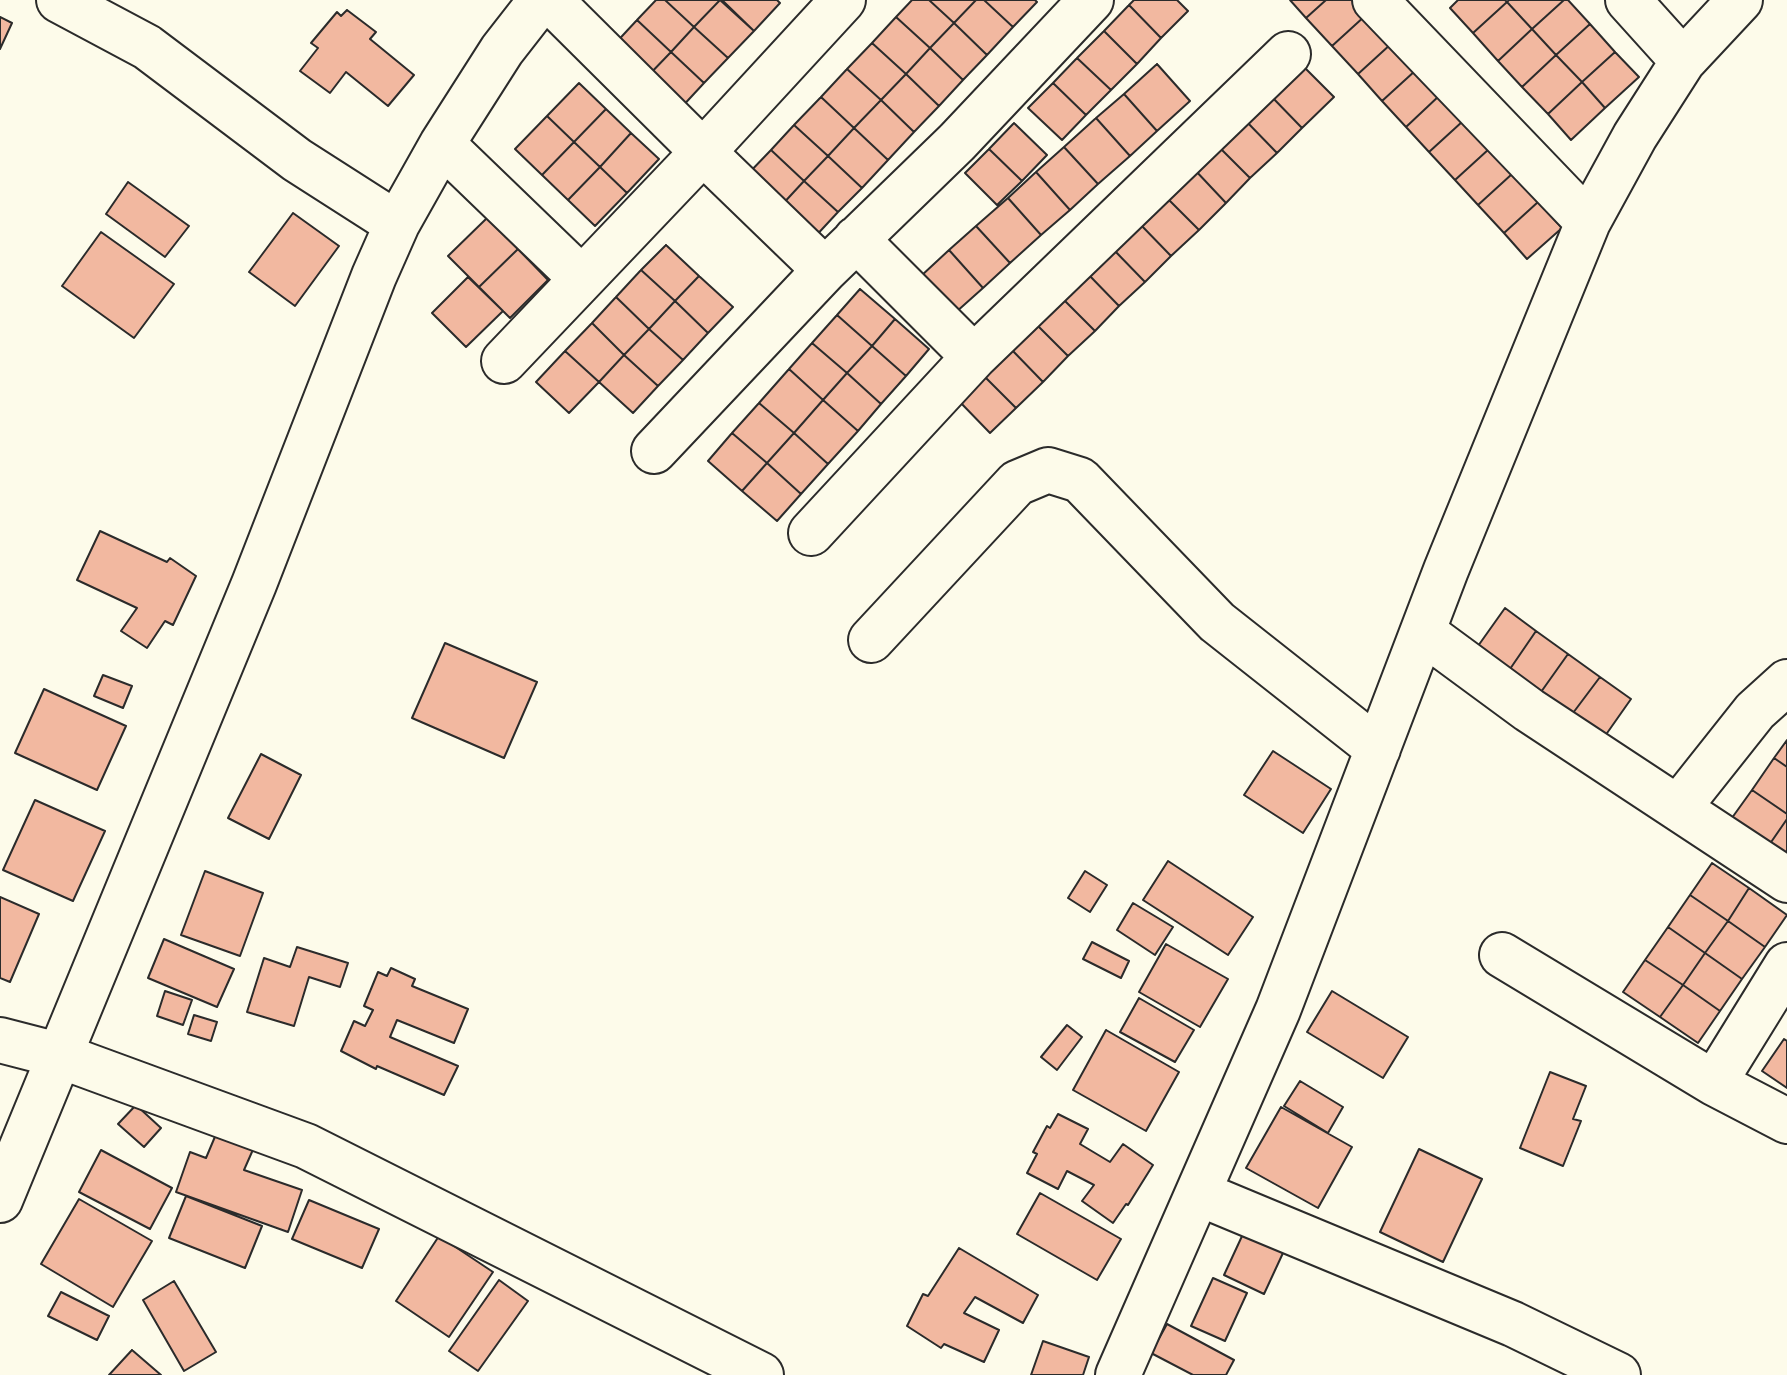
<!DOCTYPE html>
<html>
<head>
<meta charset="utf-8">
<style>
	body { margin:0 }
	canvas { display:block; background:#fdfbea }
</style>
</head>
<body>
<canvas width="1787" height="1375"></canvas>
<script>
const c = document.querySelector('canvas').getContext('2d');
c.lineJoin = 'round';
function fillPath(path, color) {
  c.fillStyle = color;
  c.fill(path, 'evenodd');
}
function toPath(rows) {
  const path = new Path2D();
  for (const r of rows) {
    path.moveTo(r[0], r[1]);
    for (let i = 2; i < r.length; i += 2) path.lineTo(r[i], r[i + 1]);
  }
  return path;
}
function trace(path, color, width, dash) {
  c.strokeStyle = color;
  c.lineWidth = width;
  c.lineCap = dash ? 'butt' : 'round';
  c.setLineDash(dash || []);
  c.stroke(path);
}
const building = toPath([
	[656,0,665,0,694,27,671,52,637,20,656,0],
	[665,0,720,0,694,27,665,0],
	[720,0,754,31,728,58,694,27,720,0],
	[722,0,777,0,780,3,754,31,722,0],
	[912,0,929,0,954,23,930,48,896,17,912,0],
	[929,0,976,0,954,23,929,0],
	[976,0,984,0,1013,27,987,55,954,23,976,0],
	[984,0,1035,0,1037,2,1013,27,984,0],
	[1134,0,1177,0,1188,11,1161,38,1129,5,1134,0],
	[1290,0,1326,0,1306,18,1290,0],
	[1326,0,1352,0,1366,15,1332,46,1306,18,1326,0],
	[1458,0,1505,0,1507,2,1473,33,1450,8,1458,0],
	[1509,0,1564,0,1532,29,1507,2,1509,0],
	[1564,0,1568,0,1590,24,1556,55,1532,29,1564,0],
	[1507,2,1532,29,1498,61,1473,33,1507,2],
	[1129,5,1161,38,1137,64,1104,31,1129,5],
	[347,10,376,32,370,39,414,75,388,106,346,72,330,93,300,71,318,48,311,43,337,12,341,16,347,10],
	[1366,15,1392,43,1358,74,1332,46,1366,15],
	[0,17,12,23,0,49,0,17],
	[896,17,930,48,906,74,872,43,896,17],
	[637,20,671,52,645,79,611,48,637,20],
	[954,23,987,55,963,80,930,48,954,23],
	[1590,24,1615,52,1582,82,1556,55,1590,24],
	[694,27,728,58,704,83,671,52,694,27],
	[1532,29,1556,55,1522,87,1498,61,1532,29],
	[1104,31,1137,64,1111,90,1077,58,1104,31],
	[872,43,906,74,881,100,847,69,872,43],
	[1392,43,1416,70,1382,101,1358,74,1392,43],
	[930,48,963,80,939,106,906,74,930,48],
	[671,52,704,83,679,110,645,79,671,52],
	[1615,52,1639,77,1605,108,1582,82,1615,52],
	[1556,55,1582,82,1548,114,1522,87,1556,55],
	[1077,58,1111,90,1086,115,1053,83,1077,58],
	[1157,64,1190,101,1157,131,1124,94,1157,64],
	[1301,64,1334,97,1302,128,1270,95,1301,64],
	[847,69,881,100,854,128,821,97,847,69],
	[1416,70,1440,95,1406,127,1382,101,1416,70],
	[906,74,939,106,914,132,881,100,906,74],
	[1582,82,1605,108,1571,140,1548,114,1582,82],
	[579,83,606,109,574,142,547,116,579,83],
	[1053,83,1086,115,1062,140,1028,108,1053,83],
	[1124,94,1157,131,1130,156,1096,118,1124,94],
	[1270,95,1302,128,1277,153,1245,120,1270,95],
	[1440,95,1463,121,1429,152,1406,127,1440,95],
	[821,97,854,128,828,156,794,125,821,97],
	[881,100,914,132,888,160,854,128,881,100],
	[606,109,631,133,600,167,574,142,606,109],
	[547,116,574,142,542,175,515,149,547,116],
	[1096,118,1130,156,1098,184,1064,147,1096,118],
	[1245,120,1277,153,1250,178,1218,146,1245,120],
	[1463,121,1489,149,1455,180,1429,152,1463,121],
	[1014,123,1047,155,1022,181,989,149,1014,123],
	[794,125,828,156,804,181,771,150,794,125],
	[854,128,888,160,862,188,828,156,854,128],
	[631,133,659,159,627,193,600,167,631,133],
	[574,142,600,167,568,200,542,175,574,142],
	[1218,146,1250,178,1226,203,1194,169,1218,146],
	[1064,147,1098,184,1070,210,1036,172,1064,147],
	[989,149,1022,181,997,205,965,173,989,149],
	[1489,149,1512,174,1478,205,1455,180,1489,149],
	[771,150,804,181,779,208,745,177,771,150],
	[828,156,862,188,838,212,804,181,828,156],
	[600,167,627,193,595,226,568,200,600,167],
	[1194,169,1226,203,1199,230,1166,197,1194,169],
	[1036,172,1070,210,1041,235,1008,198,1036,172],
	[1512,174,1538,202,1504,233,1478,205,1512,174],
	[804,181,838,212,812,240,779,208,804,181],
	[128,182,189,226,165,257,106,214,128,182],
	[1166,197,1199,230,1171,256,1139,223,1166,197],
	[1008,198,1041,235,1010,263,976,226,1008,198],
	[1538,202,1562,228,1527,259,1504,233,1538,202],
	[293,213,339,246,295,306,249,272,293,213],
	[487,218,518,249,479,287,448,256,487,218],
	[1139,223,1171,256,1145,282,1113,249,1139,223],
	[976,226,1010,263,983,288,949,250,976,226],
	[101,232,174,284,134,338,62,286,101,232],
	[666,245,699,276,675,301,641,270,666,245],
	[518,249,548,280,510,318,479,287,518,249],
	[1113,249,1145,282,1119,306,1087,273,1113,249],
	[949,250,983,288,955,313,921,276,949,250],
	[641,270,675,301,649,329,616,297,641,270],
	[1087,273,1119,306,1095,331,1062,298,1087,273],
	[699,276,733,307,708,333,675,301,699,276],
	[468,277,503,311,466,347,432,313,468,277],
	[860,289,895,319,872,346,837,315,860,289],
	[616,297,649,329,624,355,592,323,616,297],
	[1062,298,1095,331,1068,356,1036,324,1062,298],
	[675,301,708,333,683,360,649,329,675,301],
	[837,315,872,346,847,373,812,343,837,315],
	[895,319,929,349,906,376,872,346,895,319],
	[592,323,624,355,599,382,565,351,592,323],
	[1036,324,1068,356,1043,382,1011,349,1036,324],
	[649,329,683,360,658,386,624,355,649,329],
	[812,343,847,373,823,400,789,369,812,343],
	[872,346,906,376,881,404,847,373,872,346],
	[1011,349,1043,382,1016,408,983,375,1011,349],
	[565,351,599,382,569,413,536,382,565,351],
	[624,355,658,386,633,413,599,382,624,355],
	[789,369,823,400,794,433,759,403,789,369],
	[847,373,881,404,858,431,823,400,847,373],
	[983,375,1016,408,990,433,958,400,983,375],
	[823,400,858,431,828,464,794,433,823,400],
	[759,403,794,433,767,463,732,433,759,403],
	[732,433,767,463,742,491,708,461,732,433],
	[794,433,828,464,801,494,767,463,794,433],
	[767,463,801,494,777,521,742,491,767,463],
	[100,531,167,562,170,558,196,576,173,625,165,621,147,648,121,631,137,608,77,580,100,531],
	[1505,608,1536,631,1510,669,1478,646,1505,608],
	[1536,631,1568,654,1541,692,1510,669,1536,631],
	[445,643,537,682,504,758,412,718,445,643],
	[1568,654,1600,677,1573,713,1541,692,1568,654],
	[103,675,132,686,123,708,94,696,103,675],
	[1600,677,1631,699,1605,736,1573,713,1600,677],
	[44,689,126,726,97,790,15,753,44,689],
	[1787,740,1787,767,1774,758,1787,740],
	[1273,751,1331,789,1303,833,1244,795,1273,751],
	[261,754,301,775,269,839,228,818,261,754],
	[1774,758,1787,767,1787,814,1752,790,1774,758],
	[1752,790,1787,814,1787,819,1767,848,1729,822,1752,790],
	[35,800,105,831,73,901,3,870,35,800],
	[1787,819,1787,862,1767,848,1787,819],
	[1168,861,1253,917,1228,955,1143,900,1168,861],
	[1712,863,1749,888,1728,921,1690,895,1712,863],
	[205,871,263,893,240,956,181,935,205,871],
	[1085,871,1107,885,1090,912,1068,898,1085,871],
	[1749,888,1787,915,1765,947,1728,921,1749,888],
	[1690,895,1728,921,1705,953,1668,927,1690,895],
	[0,897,39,914,10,982,0,978,0,897],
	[1133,903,1173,927,1155,955,1117,930,1133,903],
	[1728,921,1765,947,1742,979,1705,953,1728,921],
	[1668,927,1705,953,1683,985,1645,960,1668,927],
	[164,939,234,969,217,1007,148,978,164,939],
	[1092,942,1129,961,1121,978,1083,959,1092,942],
	[1166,944,1228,979,1200,1027,1139,992,1166,944],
	[297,947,348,963,340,987,309,977,294,1026,247,1012,264,958,290,967,297,947],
	[1705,953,1742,979,1720,1011,1683,985,1705,953],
	[1645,960,1683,985,1660,1017,1623,992,1645,960],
	[391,968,415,979,412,986,468,1009,454,1043,397,1020,390,1037,458,1066,444,1095,377,1066,376,1069,341,1051,354,1021,365,1026,373,1010,364,1006,378,972,387,976,391,968],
	[1683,985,1720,1011,1698,1043,1660,1017,1683,985],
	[165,991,192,1000,183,1025,157,1016,165,991],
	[1332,991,1408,1037,1383,1078,1307,1032,1332,991],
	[1139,998,1194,1030,1175,1062,1120,1032,1139,998],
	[194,1015,217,1022,211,1041,188,1034,194,1015],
	[1067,1025,1082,1037,1057,1070,1041,1057,1067,1025],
	[1106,1030,1179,1072,1146,1131,1073,1090,1106,1030],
	[1784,1039,1787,1041,1787,1088,1762,1071,1784,1039],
	[1550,1072,1586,1086,1573,1119,1581,1121,1563,1166,1520,1148,1550,1072],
	[1300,1081,1343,1107,1328,1133,1284,1106,1300,1081],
	[136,1105,161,1128,144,1147,118,1124,136,1105],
	[1281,1107,1352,1147,1318,1208,1246,1168,1281,1107],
	[1058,1114,1088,1129,1080,1144,1110,1162,1123,1144,1153,1165,1128,1205,1126,1204,1113,1223,1082,1201,1094,1185,1067,1171,1058,1189,1027,1173,1037,1154,1033,1152,1047,1126,1050,1128,1058,1114],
	[222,1120,259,1136,244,1170,302,1190,288,1232,176,1192,190,1152,206,1158,222,1120],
	[1419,1149,1482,1179,1443,1262,1380,1232,1419,1149],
	[101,1150,172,1188,150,1229,79,1192,101,1150],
	[1040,1193,1121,1239,1097,1280,1017,1234,1040,1193],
	[186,1196,262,1226,245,1268,169,1238,186,1196],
	[79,1199,152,1241,113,1307,41,1264,79,1199],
	[309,1200,379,1229,362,1268,292,1239,309,1200],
	[1249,1221,1289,1240,1264,1294,1224,1275,1249,1221],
	[439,1236,493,1272,449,1337,396,1301,439,1236],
	[959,1248,1038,1295,1023,1323,975,1297,964,1313,999,1330,984,1362,944,1344,941,1348,907,1326,923,1294,928,1296,959,1248],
	[1213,1278,1247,1293,1225,1341,1191,1326,1213,1278],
	[499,1280,528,1301,478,1371,449,1351,499,1280],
	[174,1281,216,1352,184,1371,143,1300,174,1281],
	[61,1292,109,1316,97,1340,48,1316,61,1292],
	[1167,1324,1234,1360,1226,1375,1193,1375,1151,1353,1167,1324],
	[1043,1341,1089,1357,1083,1375,1031,1375,1043,1341],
	[132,1350,161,1375,109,1375,132,1350]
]);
fillPath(building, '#f2b8a0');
trace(building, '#2b2b2b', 2);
const minor = toPath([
	[59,0,147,47,297,160,397,224],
	[843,0,703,152,825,270,957,142,1091,0],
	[1375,0,1588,222,1635,136,1683,61,1740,0],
	[1628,0,1683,61],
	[442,144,582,279],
	[856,239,974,357,1288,54],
	[504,361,703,152,550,0],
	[654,451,825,270],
	[811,533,974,357],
	[1423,632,1529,710,1787,880],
	[871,640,1017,483,1048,470,1080,480,1217,622,1378,749],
	[1678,808,1755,711,1787,682],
	[1502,955,1714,1083,1787,965],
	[0,1040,58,1055,306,1146,761,1375],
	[1714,1083,1787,1121],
	[1198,1193,1513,1324,1618,1375],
	[0,1200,254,584,374,276,397,224,442,144,502,50,541,0],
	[1118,1375,1278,1010,1446,570,1588,222]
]);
trace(minor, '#2b2b2b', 48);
trace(minor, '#fdfbea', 44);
</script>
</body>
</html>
